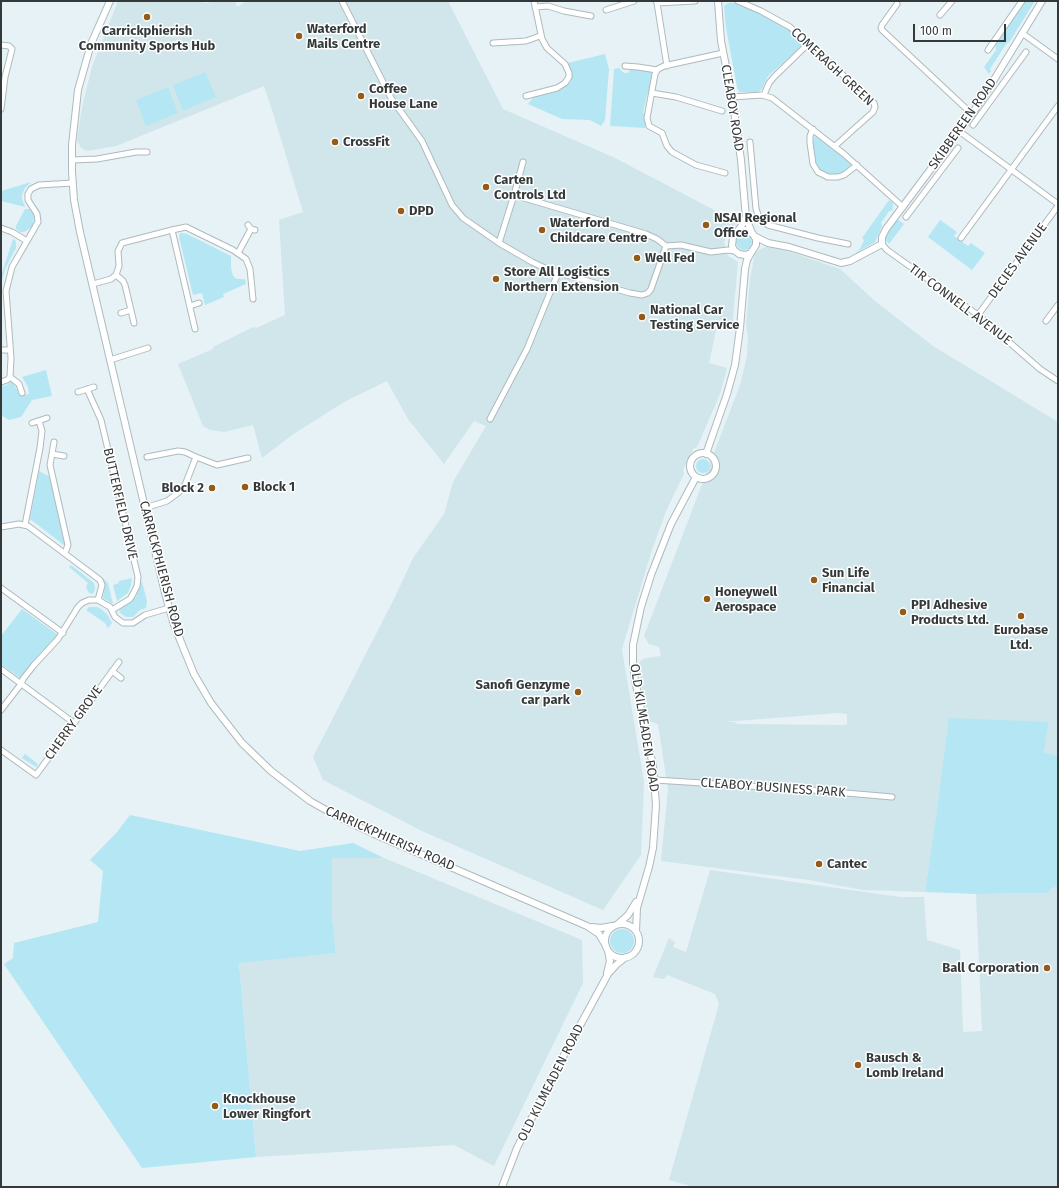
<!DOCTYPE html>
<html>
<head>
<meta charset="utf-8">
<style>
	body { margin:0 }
	#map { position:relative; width:1059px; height:1188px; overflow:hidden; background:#e6f2f5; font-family:"Fira Sans",sans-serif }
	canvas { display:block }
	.frame { position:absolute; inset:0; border:2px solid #34393a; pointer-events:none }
	.scale { position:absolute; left:913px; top:24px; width:93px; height:18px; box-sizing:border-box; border:2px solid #34393a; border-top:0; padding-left:5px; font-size:12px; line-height:14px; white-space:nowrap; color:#34393a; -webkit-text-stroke:3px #fff; paint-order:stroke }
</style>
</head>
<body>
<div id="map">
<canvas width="1059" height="1188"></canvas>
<div class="frame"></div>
<div class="scale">100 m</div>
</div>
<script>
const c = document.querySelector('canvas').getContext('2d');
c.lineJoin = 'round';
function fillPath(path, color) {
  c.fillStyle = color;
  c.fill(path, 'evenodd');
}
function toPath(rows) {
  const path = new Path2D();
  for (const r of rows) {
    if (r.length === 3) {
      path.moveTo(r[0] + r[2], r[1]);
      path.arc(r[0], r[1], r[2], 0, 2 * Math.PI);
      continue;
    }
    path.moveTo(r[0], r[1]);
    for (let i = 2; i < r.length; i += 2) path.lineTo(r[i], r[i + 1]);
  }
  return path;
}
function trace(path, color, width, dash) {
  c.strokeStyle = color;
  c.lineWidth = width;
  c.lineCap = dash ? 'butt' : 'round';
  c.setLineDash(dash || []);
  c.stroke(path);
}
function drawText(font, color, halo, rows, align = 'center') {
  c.font = font + ' "Fira Sans",sans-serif';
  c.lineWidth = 3;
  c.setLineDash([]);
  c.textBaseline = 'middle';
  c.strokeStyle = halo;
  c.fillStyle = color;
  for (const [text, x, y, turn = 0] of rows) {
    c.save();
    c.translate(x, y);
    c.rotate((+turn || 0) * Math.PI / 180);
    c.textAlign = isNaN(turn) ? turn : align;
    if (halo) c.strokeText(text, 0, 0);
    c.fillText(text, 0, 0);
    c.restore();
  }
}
fillPath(toPath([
	[118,1,193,1,207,3,215,1,235,1,237,7,247,1,448,1,503,109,615,158,737,222,724,242,728,256,738,262,732,329,717,326,709,363,727,368,720,394,697,447,693,449,683,470,684,474,667,509,652,550,622,649,644,782,641,855,603,910,422,831,323,780,313,757,395,597,413,558,444,514,453,482,486,426,474,421,444,464,408,419,387,381,344,402,292,435,262,458,253,425,224,432,210,430,203,426,178,364,213,349,213,347,253,327,256,328,285,315,279,220,303,212,273,113,264,86,116,146,87,151,81,148,77,140,82,107,92,67],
	[766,247,784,250,840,269,875,301,933,346,1058,422,1058,756,1044,752,1049,723,939,796,925,892,863,890,809,880,661,861,668,789,658,724,649,721,641,685,639,664,641,660,646,658,661,656,659,647,649,644,644,636,740,385,747,356,748,336,746,325,750,279,755,254,759,250],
	[838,713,847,714,847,724,844,725,736,724,735,722,723,722],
	[332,858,384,858,582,940,583,983,494,1166,454,1145,256,1157,239,962,336,953,332,918],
	[710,870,900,897,924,897,927,940,960,950,963,1032,982,1031,976,894,1048,893,1052,888,1058,887,1058,1187,694,1187,669,1180,719,1004,715,994,667,975,664,979,653,977,669,938,675,942,673,947,686,952]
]), '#d0e6eb');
fillPath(toPath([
	[1024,1,1035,1,1010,41,1006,44,990,69,991,71,989,74,984,67,996,50,995,44],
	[728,3,735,3,755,11,786,27,798,37,803,43,801,47,768,76,762,89,758,92,739,92,737,87,726,28,724,6],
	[605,54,609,69,605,120,601,126,590,120,562,119,528,104,535,95,555,92,571,82,571,74,568,63],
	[619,68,624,73,628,73,631,68,653,72,649,94,647,94,643,113,645,114,645,128,610,126,614,69],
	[205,72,216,97,183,111,173,85],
	[168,87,178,113,146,126,136,100],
	[816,136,852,164,845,171,836,175,824,173,819,170,816,164,813,141,814,137],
	[31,182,25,188,22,195,22,199,25,207,1,201,1,191],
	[889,200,893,203,893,207,892,211,889,211,881,223,882,226,875,242,854,254,860,249,864,240,862,238],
	[25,209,29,209,33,214,34,217,33,226,24,232,20,232,16,229,16,226],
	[897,219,904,224,889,244,885,239,885,237],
	[940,220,957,232,954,236,968,246,971,243,985,253,972,270,928,237],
	[180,233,187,234,231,256,231,268,233,276,237,279,245,279,246,284,223,294,224,297,205,305,202,293,193,295,179,237],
	[744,242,8],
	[13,239,16,241,16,248,5,269,1,284,1,276],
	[46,370,52,396,32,400,21,417,9,420,1,415,1,386,6,385,11,382,13,382,20,396,29,394,28,387,22,377],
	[703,466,7],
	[39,471,50,477,65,546,30,519],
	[71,565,94,583,95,589,93,594,89,593,86,587,88,583,69,567],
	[102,577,108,583,113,604,103,598,105,586],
	[132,578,131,585,128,593,117,601,113,585,119,583,119,581],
	[141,582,142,582,147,601,146,608,140,610,133,617,126,617,120,613,119,610,136,597],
	[89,607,97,607,101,609,107,614,112,623,108,628,105,623,86,610],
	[22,609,58,635,36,658,20,678,1,664,1,636],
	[949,718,1049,722,1044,752,1058,756,1058,887,1052,888,1048,893,976,894,925,892,938,802],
	[25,754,38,764,36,767,22,758],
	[130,815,300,851,353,843,384,858,332,858,332,918,336,953,239,963,256,1157,142,1168,4,964,13,958,14,943,98,922,103,871,90,860,117,832],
	[622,941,12]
]), '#b4e7f3');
const minor = toPath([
	[342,1,391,98,422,141,452,205,463,218,499,243,532,262,549,270,630,293,642,295,648,293,651,289,666,246,681,245,711,252,728,250,735,251],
	[656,1,657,3,695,1],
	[738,1,761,11,790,27,874,103,875,107,873,112,835,146],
	[657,3,667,66],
	[897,4,882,25,881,28,882,30,972,114],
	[535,7,548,6,564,11,591,16],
	[606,10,634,1],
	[940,15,952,1],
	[1022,33,1058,59],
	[493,43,526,41,540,36],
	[1,45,9,46,12,49,5,77,1,109],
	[988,50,1022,1],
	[723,53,664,66,658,69,655,74,647,118,649,126,662,133,667,146,672,152,696,165,725,173],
	[625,66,638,67,657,70],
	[652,93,676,97,722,111],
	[764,95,769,83,774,77,809,43],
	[526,96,557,88,565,83,569,77,569,73,565,64,547,48,542,39,534,1],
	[732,97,762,95,772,98,844,154,903,207],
	[973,125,1026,52],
	[813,129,810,136,810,143,813,164,818,172,828,177,838,177,844,175,857,165],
	[959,131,1058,204],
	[750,142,756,209,760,220,768,225,818,238,848,244],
	[72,160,97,159,136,152,147,152],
	[514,195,523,162],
	[906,217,958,148],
	[248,225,251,229,255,230],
	[1,228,12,232,27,241],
	[172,230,195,329],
	[961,238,1058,106],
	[499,243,514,195,646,234,657,239,666,246],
	[882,244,887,250,978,315,1040,369,1058,381],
	[238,253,251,229],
	[116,275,123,281,125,285,134,323],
	[93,284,111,279,116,275,119,266,118,251,122,243,172,230,186,227,233,250,246,259,250,269,253,299],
	[190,306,199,303],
	[121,313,131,310],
	[978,315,1058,206],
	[1046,321,1058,305],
	[1,350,10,350],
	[110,360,148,348],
	[1,382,7,380,10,377],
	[87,389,101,420,138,577,137,586,133,594,130,599,112,610],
	[78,392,94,387],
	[22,393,19,384,10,377,11,358,6,291,12,267,38,222,37,214,28,200,28,194,31,189,39,185,73,183],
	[490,419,527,349,558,273],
	[32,423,47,418],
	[54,442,50,465,68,545,65,553],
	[52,454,64,456],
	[147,457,178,451,185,452,196,457],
	[145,508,167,501,178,493,185,485,196,457,217,465,248,458],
	[25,525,40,448,42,431,39,421],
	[1,527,19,524,28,526,100,580,102,585,98,600,110,607,115,617,123,623,133,623,145,615,169,608],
	[1,588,63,633],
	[1,669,74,723],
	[112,671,121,678],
	[1,710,21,684,23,679,34,665,58,639,78,607,82,603,89,600,98,600],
	[1,750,36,775,119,662],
	[655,780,812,790,892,797]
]);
const tertiary = toPath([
	[110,1,91,44,78,90,72,145,72,172,74,200,80,232,165,593,174,625,194,674,211,703,242,743,271,771,310,801,338,817,372,833,587,926,599,934,606,946],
	[718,1,721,41,732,97,741,160,746,218,752,233],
	[736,233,745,230,753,234,756,239,756,245,751,253,745,255,739,254,734,250,732,246,733,237,742,225,746,217],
	[754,236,768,243,789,247,841,263,850,261,882,244,882,237,886,229,972,114,992,83,1042,1],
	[703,466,13],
	[706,454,727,394,735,365,740,328,745,269,747,260,752,251],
	[622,941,17],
	[618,924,628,915,636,902],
	[592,927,601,928,612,926],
	[636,931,637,908,649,867,653,848,656,805,653,766,635,680,633,663,633,645,641,607,651,575,671,524,696,477],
	[607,973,610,961,608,951],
	[502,1187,517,1148,552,1077,608,974,616,965,626,957]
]);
trace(minor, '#aebabd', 7);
trace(tertiary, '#aebabd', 8);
trace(minor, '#fff', 5);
trace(tertiary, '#fff', 6);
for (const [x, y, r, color] of [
	[147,17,4,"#945a18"],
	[299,36,4,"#945a18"],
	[361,96,4,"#945a18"],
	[335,142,4,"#945a18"],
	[486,187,4,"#945a18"],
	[401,211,4,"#945a18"],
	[706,225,4,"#945a18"],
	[542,230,4,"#945a18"],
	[637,258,4,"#945a18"],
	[496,279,4,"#945a18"],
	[642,317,4,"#945a18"],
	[245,487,4,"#945a18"],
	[212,488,4,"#945a18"],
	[814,580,4,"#945a18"],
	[707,599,4,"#945a18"],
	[903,612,4,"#945a18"],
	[1021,616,4,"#945a18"],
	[578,692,4,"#945a18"],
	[819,864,4,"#945a18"],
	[1047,968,4,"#945a18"],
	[858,1065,4,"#945a18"],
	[215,1106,4,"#945a18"]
]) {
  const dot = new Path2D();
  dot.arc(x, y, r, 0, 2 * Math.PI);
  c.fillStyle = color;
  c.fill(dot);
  trace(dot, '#fff', 1.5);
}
drawText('bold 13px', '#34393a', '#fff', [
	["Waterford",307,29],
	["Mails Centre",307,44],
	["Carrickphierish",147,31,"center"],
	["Community Sports Hub",147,46,"center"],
	["Coffee",369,89],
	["House Lane",369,104],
	["CrossFit",343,142],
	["Carten",494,180],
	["Controls Ltd",494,195],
	["DPD",409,211],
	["NSAI Regional",714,218],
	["Office",714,233],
	["Waterford",550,223],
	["Childcare Centre",550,238],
	["Well Fed",645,258],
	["Store All Logistics",504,272],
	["Northern Extension",504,287],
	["National Car",650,310],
	["Testing Service",650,325],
	["Block 1",253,487],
	["Block 2",204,488,"right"],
	["Sun Life",822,573],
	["Financial",822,588],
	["Honeywell",715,592],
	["Aerospace",715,607],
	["PPI Adhesive",911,605],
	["Products Ltd.",911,620],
	["Eurobase",1021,630,"center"],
	["Ltd.",1021,645,"center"],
	["Sanofi Genzyme",570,685,"right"],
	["car park",570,700,"right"],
	["Cantec",827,864],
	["Ball Corporation",1039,968,"right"],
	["Bausch &",866,1058],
	["Lomb Ireland",866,1073],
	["Knockhouse",223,1099],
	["Lower Ringfort",223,1114]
], 'left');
drawText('13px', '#34393a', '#fff', [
	["COMERAGH GREEN",832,67,43],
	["CLEABOY ROAD",732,108,81],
	["SKIBBEREEN ROAD",963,124,-55],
	["DECIES AVENUE",1018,261,-54],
	["TIR CONNELL AVENUE",960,305,37],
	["BUTTERFIELD DRIVE",120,504,77],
	["CARRICKPHIERISH ROAD",161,569,75],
	["CHERRY GROVE",74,723,-54],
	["OLD KILMEADEN ROAD",644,728,81],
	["CLEABOY BUSINESS PARK",773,788,4],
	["CARRICKPHIERISH ROAD",390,839,24],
	["OLD KILMEADEN ROAD",551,1083,-63]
]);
</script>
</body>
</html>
